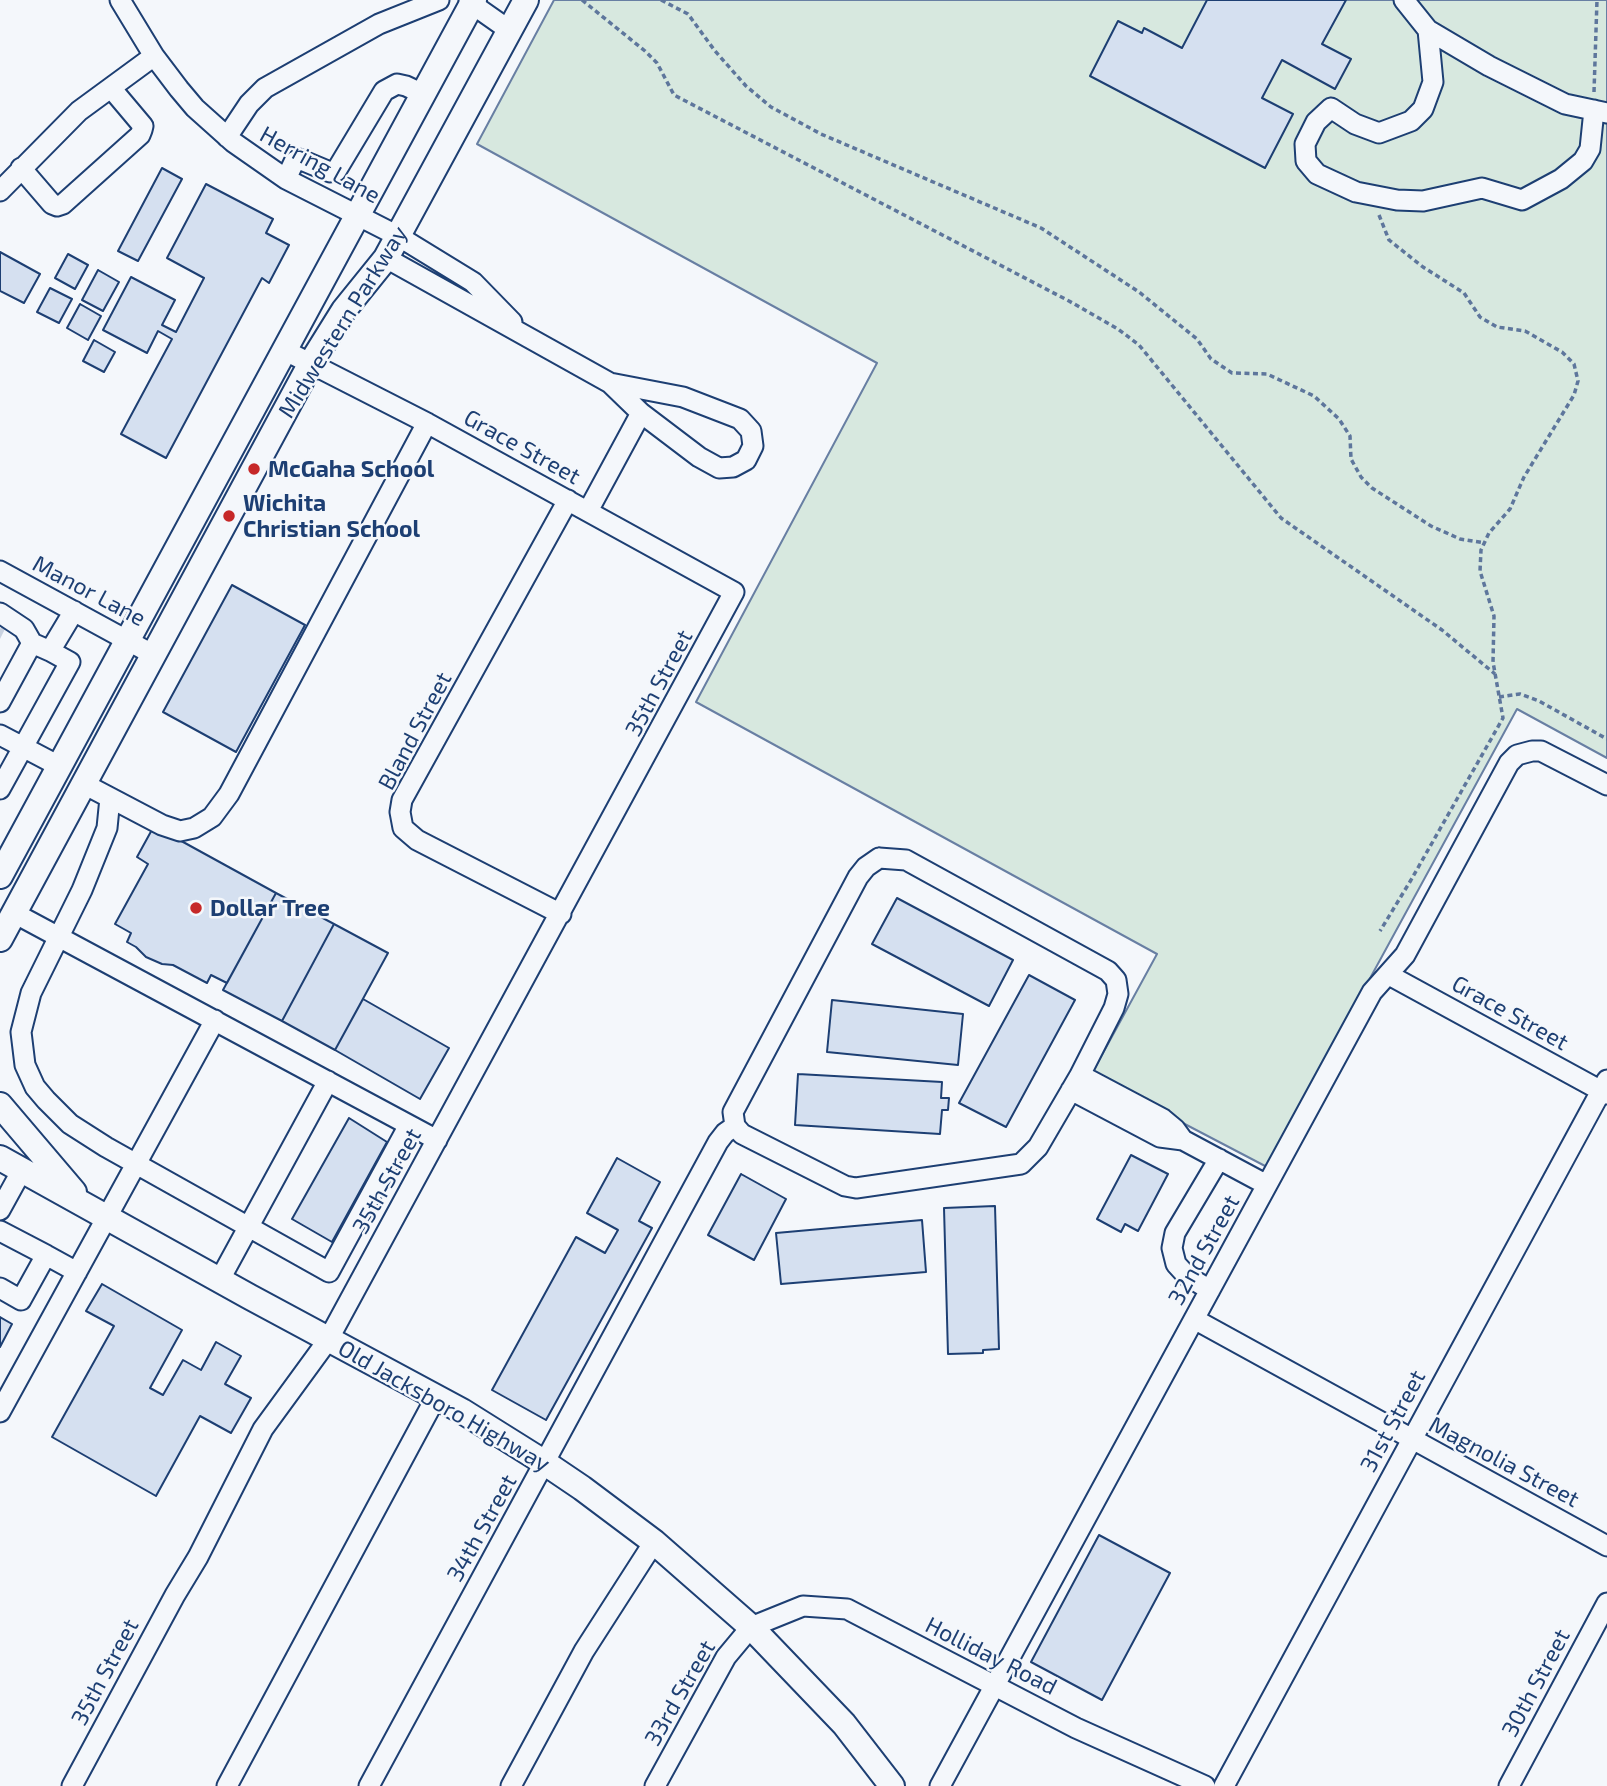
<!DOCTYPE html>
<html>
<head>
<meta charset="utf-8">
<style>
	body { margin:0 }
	canvas { display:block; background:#f4f7fb }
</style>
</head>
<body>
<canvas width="1607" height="1786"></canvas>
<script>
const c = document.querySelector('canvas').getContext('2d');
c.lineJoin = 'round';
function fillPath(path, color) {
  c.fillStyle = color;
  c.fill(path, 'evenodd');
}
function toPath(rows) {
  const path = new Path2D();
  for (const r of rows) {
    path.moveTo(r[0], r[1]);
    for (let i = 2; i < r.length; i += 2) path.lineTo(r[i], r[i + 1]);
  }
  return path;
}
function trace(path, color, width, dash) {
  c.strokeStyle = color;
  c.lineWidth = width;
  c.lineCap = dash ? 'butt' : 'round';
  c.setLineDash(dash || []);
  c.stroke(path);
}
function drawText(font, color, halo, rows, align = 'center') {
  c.font = font + ' "Exo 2",sans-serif';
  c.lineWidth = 5;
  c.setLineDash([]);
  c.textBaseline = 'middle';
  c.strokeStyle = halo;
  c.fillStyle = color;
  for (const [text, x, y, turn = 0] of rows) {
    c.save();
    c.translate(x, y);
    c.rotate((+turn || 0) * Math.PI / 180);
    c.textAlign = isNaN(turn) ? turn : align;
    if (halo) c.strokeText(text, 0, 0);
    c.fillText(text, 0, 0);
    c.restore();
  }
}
const green = toPath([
	[554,0,1607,0,1607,758,1517,709,1267,1167,1091,1075,1157,954,696,702,877,363,477,144,554,0]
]);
fillPath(green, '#d7e8df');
trace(green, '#687fa3', 2);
const building = toPath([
	[1207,0,1346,0,1322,44,1351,59,1335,89,1282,60,1262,98,1293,114,1265,168,1090,76,1118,21,1142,33,1144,28,1182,48,1207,0],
	[162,168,182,179,138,261,118,251,162,168],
	[206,184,273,219,266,233,289,245,269,283,262,278,166,458,121,434,172,339,158,331,147,353,103,330,131,277,175,300,162,325,176,332,204,278,167,258,206,184],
	[0,252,40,274,24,303,0,291,0,252],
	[68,254,88,265,75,289,55,278,68,254],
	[98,270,119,282,103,311,82,300,98,270],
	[50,288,72,299,59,323,37,312,50,288],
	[80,304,101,316,88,340,67,328,80,304],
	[94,340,115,352,104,372,83,361,94,340],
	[232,585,305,625,236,752,163,712,232,585],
	[154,826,276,893,227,983,211,975,207,983,173,965,162,964,146,957,136,947,127,942,131,933,115,924,148,864,137,857,154,826],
	[276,893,334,924,282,1021,223,990,276,893],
	[897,898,1013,960,989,1006,872,944,897,898],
	[334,924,388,953,335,1050,282,1021,334,924],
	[1029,975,1075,1000,1006,1127,959,1103,1029,975],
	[363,999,449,1048,420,1099,335,1050,363,999],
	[832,1000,963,1014,958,1065,827,1052,832,1000],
	[798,1074,942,1082,941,1098,949,1098,948,1110,942,1110,940,1134,795,1125,798,1074],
	[349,1118,387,1142,332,1242,292,1219,349,1118],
	[1131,1155,1168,1174,1138,1231,1125,1224,1121,1232,1097,1219,1131,1155],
	[617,1158,660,1182,639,1221,652,1228,546,1420,492,1390,576,1237,605,1253,618,1230,587,1213,617,1158],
	[741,1174,786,1199,754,1260,708,1235,741,1174],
	[995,1206,999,1349,983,1350,983,1353,948,1354,944,1208,995,1206],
	[922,1220,926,1272,781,1284,776,1233,922,1220],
	[102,1284,182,1330,150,1388,163,1395,183,1360,201,1370,216,1342,241,1356,225,1384,251,1398,231,1433,200,1416,156,1496,52,1437,114,1326,86,1311,102,1284],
	[0,1317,12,1324,0,1347,0,1317],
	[1099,1535,1170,1573,1102,1700,1031,1662,1099,1535]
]);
fillPath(building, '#d5e0f0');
trace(building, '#1d3f73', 2);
trace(toPath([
	[0,629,4,631]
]), '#c9d2e0', 19, [19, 10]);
const minor = toPath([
	[120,0,154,56,179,89,195,108,233,142,286,179,398,236,473,282,512,322],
	[469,0,472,4,509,30],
	[1404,0,1428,30,1489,66,1565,104,1607,113],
	[1428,30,1433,82,1423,109,1411,121,1379,133,1355,124,1331,108,1316,122,1305,144,1306,161,1317,174,1356,192,1397,200,1423,201,1482,188,1522,200,1561,179,1583,161,1590,149,1594,110],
	[227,137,249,104,265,88,379,24,439,0],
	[21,168,52,204,57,206,63,204,140,135,142,130,143,126,111,88],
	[286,179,294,162,299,159,330,172,336,171,384,91,397,84,406,86,423,94],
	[0,191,79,111,154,56],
	[386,258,610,383,641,413,699,457,719,468,733,467,746,460,753,446,751,431,740,419,683,397,610,383],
	[588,511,641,413],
	[0,571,154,655],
	[0,613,24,629,32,643],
	[0,702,32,643,50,651,74,611],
	[0,735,59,766],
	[84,784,162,825,180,831,194,828,212,817,229,794,427,423],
	[0,789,70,662,50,651],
	[110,798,107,828,82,890,31,993,21,1032,25,1065,35,1087,46,1100,70,1124,106,1147,329,1272,409,1125],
	[879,858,906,860,1108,971,1116,980,1118,994,1114,1008,1080,1075,1038,1147,1021,1164,856,1188,845,1186,742,1134,735,1126,733,1112,858,877,866,867,879,858],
	[14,913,437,1140],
	[561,914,417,840,403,828,400,812,402,800,568,500],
	[1389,975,1607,1094],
	[1080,1075,1163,1119,1175,1129,1183,1140],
	[1071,1090,1160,1137,1183,1140,1267,1185],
	[0,1210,22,1170],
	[0,1231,46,1255],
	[219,1281,328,1081],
	[0,1288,21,1300,46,1255,77,1272],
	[1210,1290,1187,1276,1176,1264,1172,1248,1175,1233,1219,1159],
	[1194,1319,1607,1546],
	[0,1412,215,1020],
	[72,1786,175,1595,198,1557,263,1429,328,1340,734,592,427,423,284,350],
	[227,1786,436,1397],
	[369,1786,718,1142,725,1133,735,1126],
	[511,1786,584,1651,654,1542],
	[655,1786,726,1657,751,1627,803,1606,847,1609,1076,1728,1205,1786],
	[940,1786,1372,992,1405,955,1509,763,1517,755,1532,751,1541,751,1607,785],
	[1224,1786,1607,1080],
	[1509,1786,1607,1603]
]);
const major = toPath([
	[0,876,474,0],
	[0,939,311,363,344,310,386,258,526,0],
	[0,1105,74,1192],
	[0,1158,250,1297,462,1411,545,1463,582,1488,654,1542,751,1627,844,1724,892,1786]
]);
trace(minor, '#1d3f73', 23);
trace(major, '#1d3f73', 28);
trace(toPath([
	[582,0,645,51,657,63,674,95,1069,301,1118,329,1139,345,1281,518,1442,630,1495,674],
	[661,0,688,14,715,51,746,86,771,107,821,134,1041,228,1139,292,1197,339,1211,359,1232,373,1267,374,1314,396,1339,419,1350,436,1351,459,1361,477,1372,488,1431,526,1460,539,1485,543],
	[1594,92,1597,0],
	[1379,215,1389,240,1423,267,1464,293,1480,317,1497,327,1525,331,1562,352,1574,364,1578,381,1574,395,1524,477,1510,509,1489,533,1481,550,1480,571,1494,616,1493,662,1503,718,1411,880,1380,931],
	[1499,697,1520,694,1539,701,1607,739]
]), '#5e769c', 3.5, [5, 3.5]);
trace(minor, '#f4f7fb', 19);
trace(major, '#f4f7fb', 24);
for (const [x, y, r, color] of [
	[254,469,7,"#c62828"],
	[229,516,7,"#c62828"],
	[196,908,7,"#c62828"]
]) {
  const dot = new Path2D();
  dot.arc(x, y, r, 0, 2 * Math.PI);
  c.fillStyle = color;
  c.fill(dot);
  trace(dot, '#f4f7fb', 2.5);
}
drawText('23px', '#1d3f73', '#f4f7fb', [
	["Herring Lane",320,165,29],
	["Midwestern Parkway",343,322,-58],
	["Grace Street",522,447,29],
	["Manor Lane",89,591,28],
	["35th Street",659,683,-62],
	["Bland Street",415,731,-62],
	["Grace Street",1510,1013,29],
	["35th Street",387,1181,-61],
	["32nd Street",1204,1250,-61],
	["Old Jacksboro Highway",444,1406,30],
	["31st Street",1393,1421,-62],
	["Magnolia Street",1504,1462,28],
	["34th Street",482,1528,-61],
	["Holliday Road",991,1656,27],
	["35th Street",105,1672,-62],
	["30th Street",1536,1683,-62],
	["33rd Street",680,1693,-60]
]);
drawText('bold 23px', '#1d3f73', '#f4f7fb', [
	["McGaha School",268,469],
	["Wichita",243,503],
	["Christian School",243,529],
	["Dollar Tree",210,908]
], 'left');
</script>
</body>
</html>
